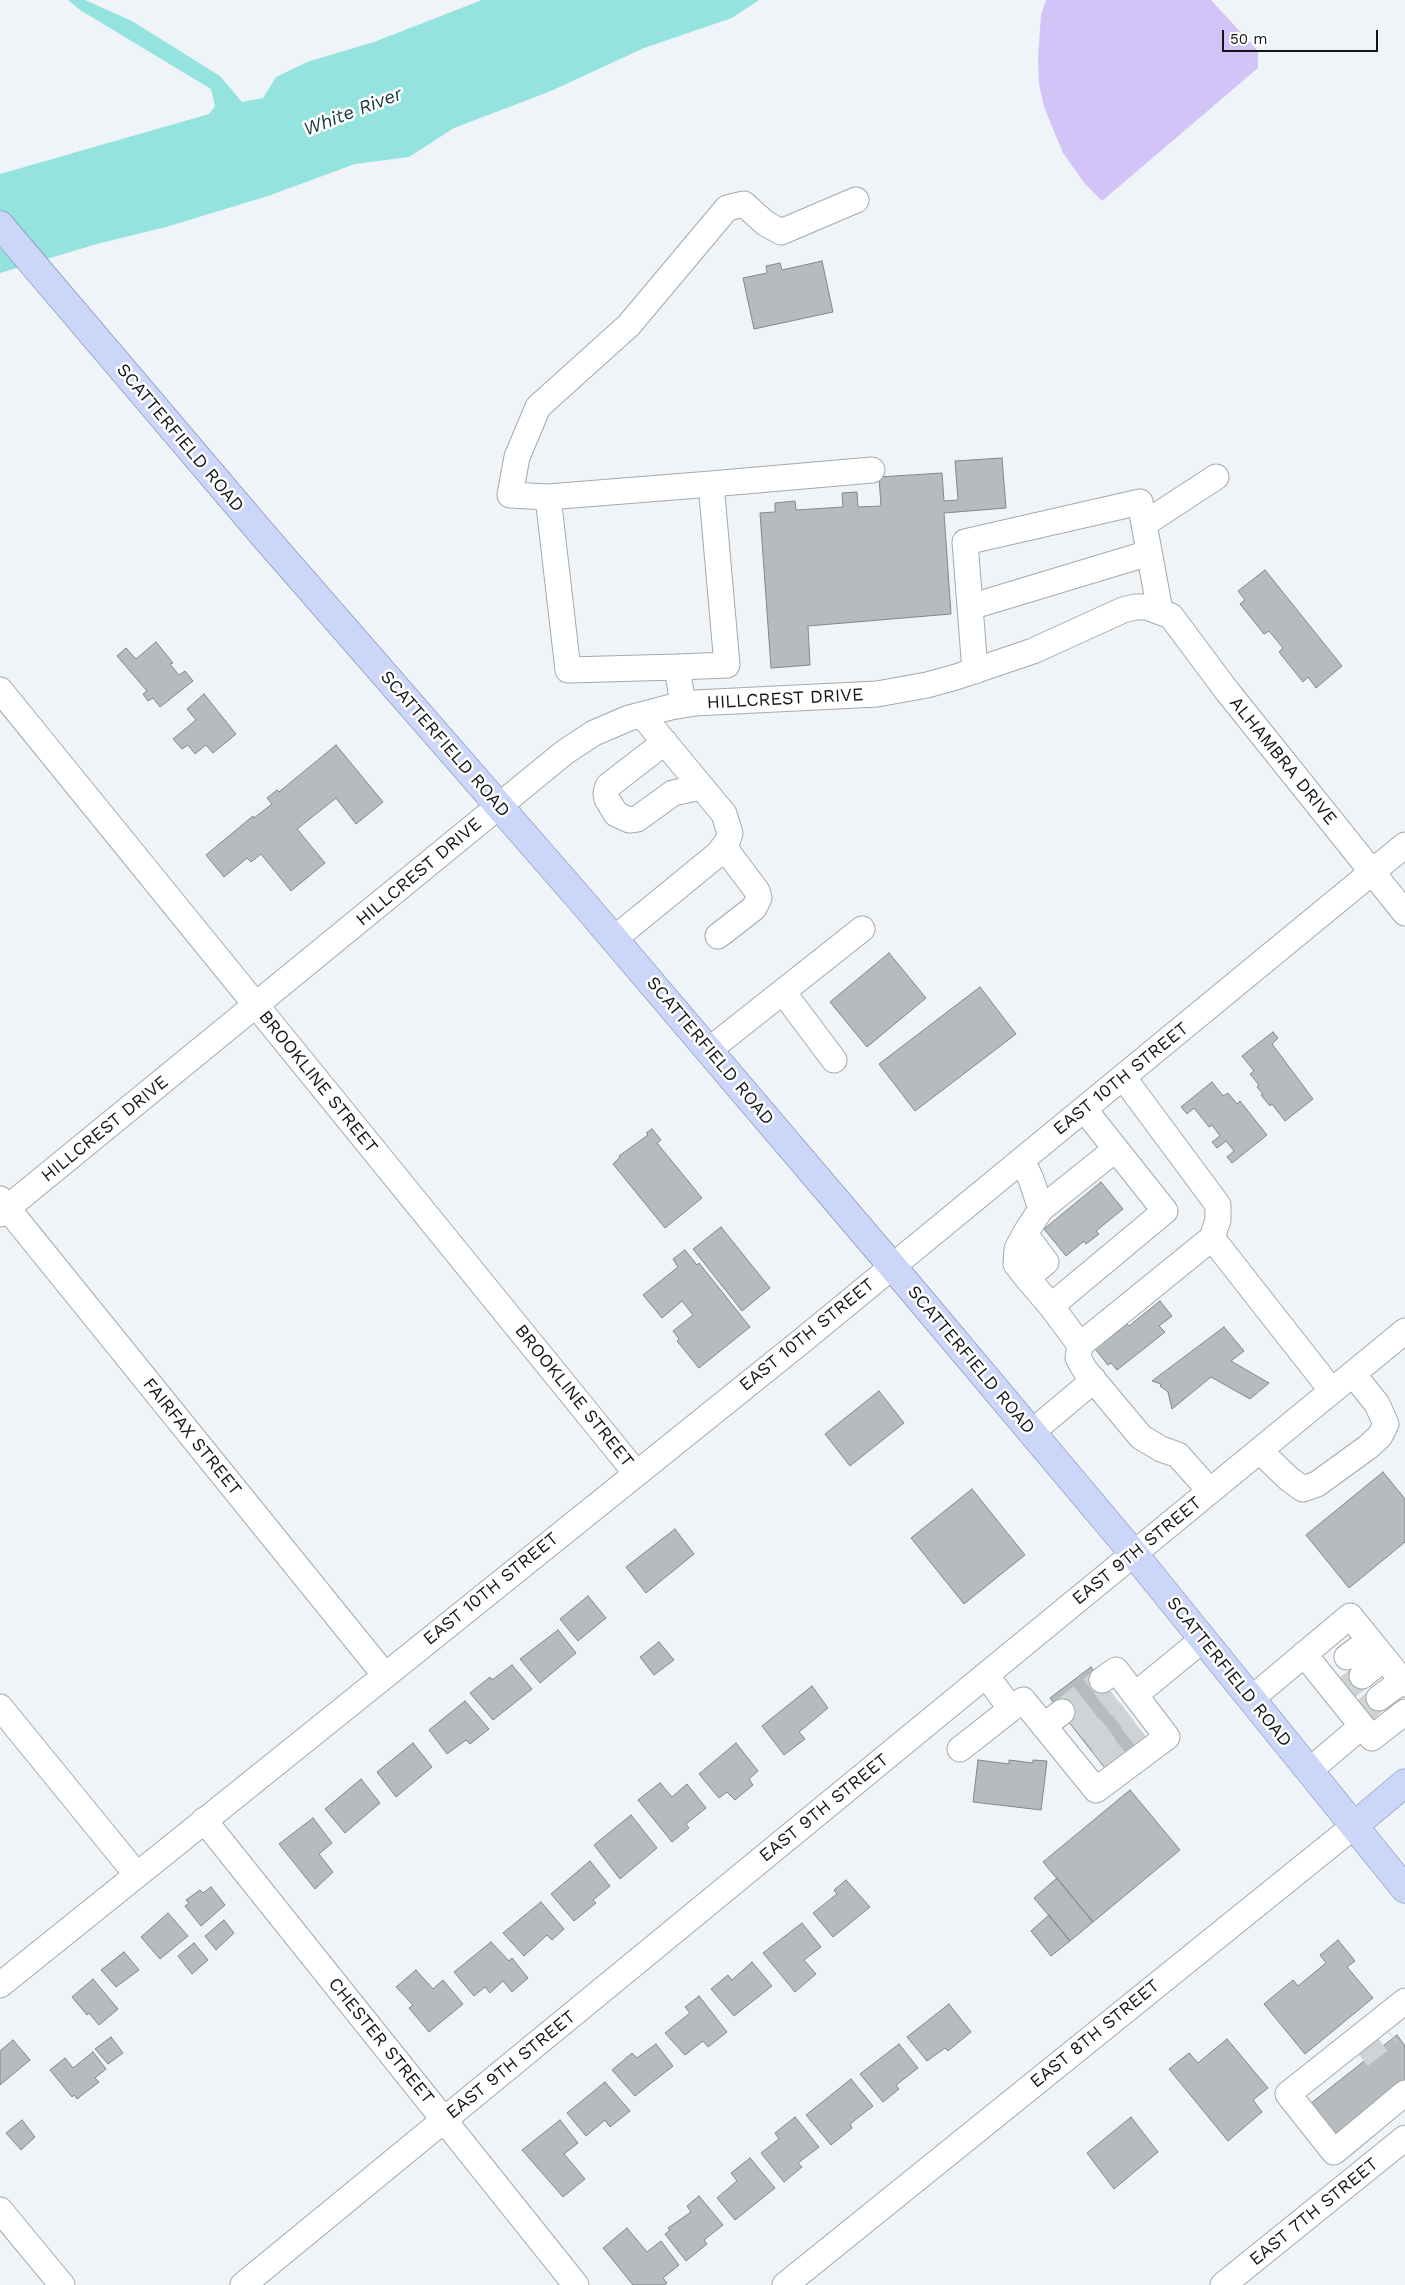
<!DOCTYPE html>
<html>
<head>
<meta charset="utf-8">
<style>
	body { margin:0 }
	#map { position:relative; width:1405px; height:2285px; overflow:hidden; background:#eff4f8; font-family:"Work Sans",sans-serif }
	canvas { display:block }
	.scale { position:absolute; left:1222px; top:30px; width:156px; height:22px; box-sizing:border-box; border:2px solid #131516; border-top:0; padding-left:6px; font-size:15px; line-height:18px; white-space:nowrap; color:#131516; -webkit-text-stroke:4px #fff; paint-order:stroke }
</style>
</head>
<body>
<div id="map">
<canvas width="1405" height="2285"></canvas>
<div class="scale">50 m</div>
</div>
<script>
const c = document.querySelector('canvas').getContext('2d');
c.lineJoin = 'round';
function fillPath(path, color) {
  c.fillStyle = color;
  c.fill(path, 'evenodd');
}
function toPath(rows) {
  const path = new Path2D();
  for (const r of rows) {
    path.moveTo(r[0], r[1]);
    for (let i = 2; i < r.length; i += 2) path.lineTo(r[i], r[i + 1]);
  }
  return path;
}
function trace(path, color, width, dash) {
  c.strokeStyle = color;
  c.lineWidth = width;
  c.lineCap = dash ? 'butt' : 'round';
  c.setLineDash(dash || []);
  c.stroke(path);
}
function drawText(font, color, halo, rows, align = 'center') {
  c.font = font + ' "Work Sans",sans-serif';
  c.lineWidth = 5;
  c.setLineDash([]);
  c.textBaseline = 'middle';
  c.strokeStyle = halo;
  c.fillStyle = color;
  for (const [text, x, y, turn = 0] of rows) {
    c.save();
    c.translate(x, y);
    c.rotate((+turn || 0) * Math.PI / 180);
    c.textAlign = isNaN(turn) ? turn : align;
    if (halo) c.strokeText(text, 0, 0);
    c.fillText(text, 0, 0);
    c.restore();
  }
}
fillPath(toPath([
	[1046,0,1211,0,1258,51,1258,68,1102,201,1085,184,1063,153,1044,107,1039,84,1038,58,1041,15]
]), '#d3c4f7');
fillPath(toPath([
	[68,0,85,0,132,21,220,76,242,102,263,98,276,77,307,62,374,42,482,0,759,0,732,18,644,48,551,91,454,128,409,157,355,164,268,196,166,227,97,244,0,273,0,174,209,114,215,106,211,89,80,10]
]), '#94e3de');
const building = toPath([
	[822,261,833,312,754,329,743,278,767,273,766,266,780,263,782,270,822,261],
	[1002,458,1006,508,944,513,951,614,808,626,810,665,771,668,760,513,775,512,775,503,795,501,796,510,843,507,842,493,857,492,858,507,881,506,879,477,942,473,944,501,958,500,955,461,1002,458],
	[1265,570,1342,666,1316,688,1308,677,1303,682,1279,652,1283,648,1269,631,1264,634,1240,604,1245,600,1238,591,1265,570],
	[156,642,173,663,170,664,179,675,185,671,193,681,160,707,153,698,148,701,143,694,147,691,117,656,126,648,136,659,156,642],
	[204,694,236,734,213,753,206,745,195,754,188,745,182,749,173,739,196,720,187,709,204,694],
	[336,745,383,802,356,824,336,798,297,829,325,863,291,891,261,854,251,862,247,858,224,877,206,855,253,816,254,818,272,804,267,798,277,790,279,792,336,745],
	[889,953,926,998,867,1047,830,1002,889,953],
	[980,987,1016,1034,915,1111,879,1064,980,987],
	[1273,1032,1278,1038,1272,1044,1313,1099,1285,1121,1272,1104,1270,1106,1261,1095,1263,1094,1257,1087,1259,1085,1250,1074,1254,1071,1242,1056,1273,1032],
	[1212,1082,1223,1096,1228,1093,1237,1104,1240,1101,1267,1135,1232,1163,1227,1157,1234,1151,1226,1141,1217,1148,1212,1142,1220,1136,1212,1125,1209,1127,1194,1108,1187,1114,1181,1107,1212,1082],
	[652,1129,661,1140,657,1143,702,1198,665,1228,613,1164,620,1157,619,1156,648,1135,646,1133,652,1129],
	[1101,1182,1123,1209,1096,1231,1099,1234,1086,1244,1084,1241,1066,1256,1044,1229,1101,1182],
	[721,1227,770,1288,742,1311,693,1249,721,1227],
	[685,1250,697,1265,699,1263,750,1327,699,1368,677,1341,679,1339,673,1331,693,1315,682,1301,662,1318,643,1295,678,1267,673,1259,685,1250],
	[1160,1301,1172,1316,1159,1326,1165,1332,1117,1370,1111,1363,1108,1365,1095,1349,1127,1324,1129,1326,1160,1301],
	[1224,1327,1244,1351,1231,1361,1269,1383,1250,1399,1211,1377,1172,1409,1168,1392,1160,1386,1161,1384,1152,1381,1224,1327],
	[879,1391,904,1423,850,1466,825,1434,879,1391],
	[1383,1472,1405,1499,1405,1542,1349,1588,1306,1535,1383,1472],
	[972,1489,1025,1555,964,1604,911,1538,972,1489],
	[675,1529,694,1554,646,1593,626,1567,675,1529],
	[588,1596,606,1618,578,1641,560,1619,588,1596],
	[558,1630,576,1653,540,1683,520,1659,558,1630],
	[659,1642,674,1660,654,1675,640,1657,659,1642],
	[512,1665,532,1689,493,1720,470,1693,490,1677,492,1680,512,1665],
	[1091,1667,1148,1741,1108,1772,1050,1698,1091,1667],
	[812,1686,828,1708,799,1732,805,1739,784,1755,762,1726,812,1686],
	[465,1701,489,1729,470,1744,466,1740,447,1754,429,1730,465,1701],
	[413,1743,432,1767,396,1797,377,1772,413,1743],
	[736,1743,758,1771,749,1779,753,1785,735,1800,727,1792,719,1798,699,1774,736,1743],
	[978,1760,1009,1764,1009,1760,1033,1763,1033,1760,1047,1761,1041,1810,973,1802,978,1760],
	[361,1779,380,1803,345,1833,325,1809,361,1779],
	[660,1783,672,1797,687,1784,706,1808,686,1824,689,1828,672,1842,638,1800,660,1783],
	[1130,1790,1180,1850,1093,1922,1043,1862,1130,1790],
	[631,1815,657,1848,620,1879,594,1845,631,1815],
	[313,1818,332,1843,319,1854,333,1872,315,1889,279,1844,313,1818],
	[590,1861,610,1886,593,1900,596,1903,574,1921,551,1894,590,1861],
	[1057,1878,1093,1922,1070,1941,1034,1898,1057,1878],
	[846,1880,870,1907,833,1937,813,1913,837,1894,834,1890,846,1880],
	[211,1887,225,1905,201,1926,185,1906,189,1903,186,1900,200,1890,203,1893,211,1887],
	[541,1902,564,1929,552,1940,547,1935,524,1956,503,1933,541,1902],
	[168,1913,188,1936,160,1959,141,1937,168,1913],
	[1049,1915,1070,1941,1051,1956,1031,1931,1049,1915],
	[224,1920,234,1933,216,1950,205,1936,224,1920],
	[802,1923,821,1947,804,1960,816,1974,795,1992,763,1953,802,1923],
	[1338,1940,1355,1961,1347,1967,1373,1998,1305,2054,1264,2004,1293,1980,1298,1986,1326,1963,1320,1955,1338,1940],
	[491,1942,509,1961,512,1958,528,1978,512,1992,503,1981,490,1993,485,1987,474,1996,454,1972,491,1942],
	[194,1943,208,1960,192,1974,178,1956,194,1943],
	[124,1952,139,1970,116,1987,101,1970,124,1952],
	[752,1962,772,1986,734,2016,711,1989,728,1975,732,1980,752,1962],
	[416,1970,433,1989,443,1980,463,2004,429,2032,409,2008,413,2005,396,1987,416,1970],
	[93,1979,118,2009,99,2025,89,2013,87,2015,72,1997,93,1979],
	[699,1996,727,2032,708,2047,703,2041,685,2055,665,2033,690,2013,685,2007,699,1996],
	[949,2004,971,2032,948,2051,945,2048,927,2061,907,2037,949,2004],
	[1397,2035,1405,2046,1405,2080,1335,2135,1310,2104,1397,2035],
	[111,2037,123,2053,108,2064,95,2049,111,2037],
	[1227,2039,1268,2088,1253,2100,1262,2112,1228,2141,1169,2069,1189,2053,1198,2063,1227,2039],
	[13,2040,30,2060,0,2085,0,2051,13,2040],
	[656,2044,673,2066,635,2096,612,2070,632,2053,637,2058,656,2044],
	[899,2044,918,2068,896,2085,899,2089,883,2102,860,2074,899,2044],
	[93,2052,106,2069,95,2078,99,2082,77,2099,74,2095,72,2097,50,2070,65,2058,73,2068,93,2052],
	[851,2079,873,2106,850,2124,852,2128,831,2145,806,2115,851,2079],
	[605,2082,630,2111,610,2127,605,2120,586,2136,567,2113,605,2082],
	[795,2117,819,2147,798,2163,802,2167,784,2182,761,2153,779,2139,775,2133,795,2117],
	[1131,2117,1158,2152,1114,2189,1087,2153,1131,2117],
	[22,2120,35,2137,21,2150,6,2133,22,2120],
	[560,2120,578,2143,564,2154,585,2179,563,2197,522,2150,560,2120],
	[750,2158,775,2188,735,2220,717,2198,737,2181,731,2173,750,2158],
	[699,2196,723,2225,704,2240,707,2244,686,2261,665,2234,670,2230,668,2228,691,2212,687,2206,699,2196],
	[627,2228,647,2252,661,2241,679,2265,663,2278,667,2283,664,2285,633,2285,603,2248,627,2228]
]);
fillPath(building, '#b6bcbe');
trace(building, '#818789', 1);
trace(toPath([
	[1343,1691,1362,1676],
	[1062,1712,1102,1680],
	[1361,1714,1379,1698],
	[1075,1729,1115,1697],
	[1088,1744,1128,1713],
	[1100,1761,1140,1729],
	[1360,2056,1390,2033]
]), '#ced3d6', 25, [25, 12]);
const minor = toPath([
	[711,484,872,470],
	[548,497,510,495,517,457,538,407,629,325,727,208,744,204,765,223,781,232,856,200],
	[1144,524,1216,477],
	[970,607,1149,553],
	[677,667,568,670,548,497,711,484,727,665,677,667,683,705],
	[975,671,965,542,1140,502,1160,611],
	[0,690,636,1473],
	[665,742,608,786,606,793,607,799,616,814,629,820,637,819,673,793,701,787],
	[718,936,754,908,759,898,757,891,724,847],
	[614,939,718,854,727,842,730,833,724,814,642,715],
	[783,992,834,1060],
	[709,1050,862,929],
	[1022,1160,1031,1179,1041,1209],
	[0,1199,384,1674],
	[0,1214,565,752,594,733,629,718,671,707,695,703,877,694,927,685,956,677,1033,651,1123,610,1135,607,1147,607,1171,616,1227,691,1405,913],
	[1025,1234,1046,1262,1027,1278,1016,1264,1017,1249,1025,1234,1028,1229,1041,1209,1116,1149],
	[1212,1238,1332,1391],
	[1027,1278,1051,1306,1165,1211,1084,1109],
	[1051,1306,1080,1345,1212,1238,1218,1220,1218,1205,1123,1077],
	[1080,1345,1078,1358,1085,1370,1141,1437,1161,1449,1178,1455,1210,1491],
	[1032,1432,1094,1380],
	[1260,1451,1289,1479,1303,1489,1317,1484,1368,1447,1380,1436,1386,1424,1377,1404,1353,1374],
	[1304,1654,1362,1726,1309,1771],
	[1347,1657,1369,1641],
	[1362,1676,1383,1659],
	[1102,1680,1116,1670,1135,1695],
	[1379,1698,1402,1681],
	[1251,1699,1350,1616,1405,1684],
	[0,1707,137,1875],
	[1011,1709,1023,1700,1096,1790,1167,1737,1135,1695,1202,1640],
	[1044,1726,1062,1712],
	[1362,1726,1372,1738,1405,1712],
	[960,1749,1011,1709,986,1675],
	[204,1820,576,2285],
	[0,1985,803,1340,1405,845],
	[1405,2001,1288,2094,1334,2152,1405,2093],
	[0,2210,62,2285],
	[243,2285,1405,1331],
	[785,2285,1354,1826],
	[1223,2285,1405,2138]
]);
const major = toPath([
	[0,225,264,536,580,899,892,1266,1134,1554,1405,1889],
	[1354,1826,1405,1783]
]);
trace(minor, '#a5a9ad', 27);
trace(major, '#7480a7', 29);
trace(minor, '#fff', 25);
trace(major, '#cbd6f9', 28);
drawText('18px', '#131516', '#fff', [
	["SCATTERFIELD ROAD",180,438,50],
	["HILLCREST DRIVE",785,699,-3],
	["SCATTERFIELD ROAD",445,744,49],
	["ALHAMBRA DRIVE",1283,761,51],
	["HILLCREST DRIVE",419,872,-40],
	["SCATTERFIELD ROAD",710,1051,50],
	["EAST 10TH STREET",1121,1079,-39],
	["BROOKLINE STREET",318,1082,51],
	["HILLCREST DRIVE",105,1129,-39],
	["EAST 10TH STREET",807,1335,-39],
	["SCATTERFIELD ROAD",971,1360,50],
	["BROOKLINE STREET",574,1396,51],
	["FAIRFAX STREET",192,1437,51],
	["EAST 9TH STREET",1137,1551,-39],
	["EAST 10TH STREET",491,1589,-39],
	["SCATTERFIELD ROAD",1229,1672,51],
	["EAST 9TH STREET",824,1808,-39],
	["EAST 8TH STREET",1095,2034,-39],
	["CHESTER STREET",381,2041,51],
	["EAST 9TH STREET",511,2065,-39],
	["EAST 7TH STREET",1314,2212,-39]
]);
drawText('italic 19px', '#153b39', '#fff', [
	["White River",353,112,-21]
]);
</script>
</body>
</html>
